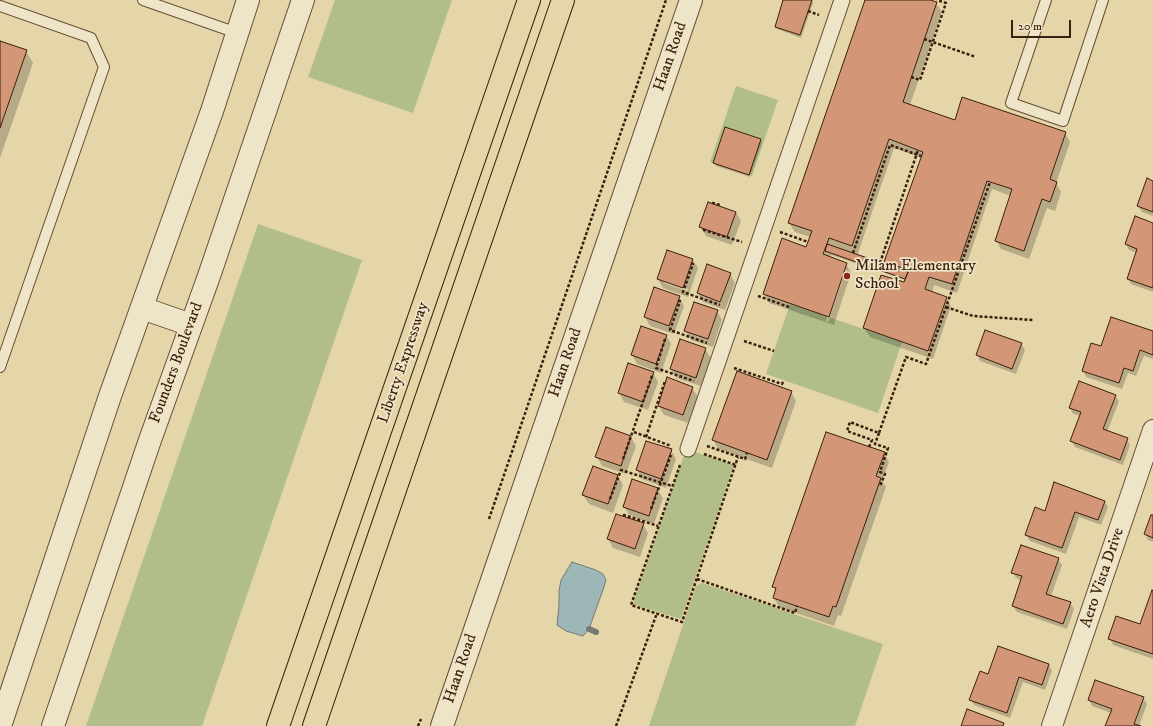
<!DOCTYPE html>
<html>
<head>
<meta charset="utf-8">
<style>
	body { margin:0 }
	#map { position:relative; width:1153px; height:726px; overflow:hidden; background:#e5d6a9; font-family:"IM FELL DW Pica",serif }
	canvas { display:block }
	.scale { position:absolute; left:1011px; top:20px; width:60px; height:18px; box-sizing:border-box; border:2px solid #3b1f0e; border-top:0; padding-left:5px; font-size:12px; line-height:14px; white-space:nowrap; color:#3b1f0e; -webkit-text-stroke:3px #eee4c7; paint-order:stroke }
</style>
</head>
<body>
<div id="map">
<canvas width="1153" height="726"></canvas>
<div class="scale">20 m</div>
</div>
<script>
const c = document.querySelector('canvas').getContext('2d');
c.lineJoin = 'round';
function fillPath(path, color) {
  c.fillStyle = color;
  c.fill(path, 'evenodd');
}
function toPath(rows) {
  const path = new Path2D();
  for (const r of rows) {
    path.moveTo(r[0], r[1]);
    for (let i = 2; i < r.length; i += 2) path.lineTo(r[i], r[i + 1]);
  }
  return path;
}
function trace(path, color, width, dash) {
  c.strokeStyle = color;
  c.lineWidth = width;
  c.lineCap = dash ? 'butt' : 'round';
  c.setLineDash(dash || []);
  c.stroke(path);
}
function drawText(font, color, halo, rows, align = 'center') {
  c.font = font + ' "IM FELL DW Pica",serif';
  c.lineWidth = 3.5;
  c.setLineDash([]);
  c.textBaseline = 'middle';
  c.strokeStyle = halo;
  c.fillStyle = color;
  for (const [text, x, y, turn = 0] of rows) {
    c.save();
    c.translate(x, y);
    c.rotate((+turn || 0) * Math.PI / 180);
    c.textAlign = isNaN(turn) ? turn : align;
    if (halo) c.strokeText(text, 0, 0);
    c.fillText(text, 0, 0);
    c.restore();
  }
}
fillPath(toPath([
	[335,0,452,0,413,113,308,77],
	[736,86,778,100,752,176,710,162],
	[258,224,362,260,202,726,86,726],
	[790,304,902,342,878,413,766,374],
	[686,449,734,465,681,619,633,604],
	[702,583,883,644,855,726,649,726,696,586]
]), '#b2be8a');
const water = toPath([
	[572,562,596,570,603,574,606,580,604,587,589,629,583,636,566,631,557,625,559,605,559,591,561,580,572,562]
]);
fillPath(water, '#9db6b6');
trace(water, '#767a73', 1);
fillPath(toPath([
	[784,0,812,0,813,3,801,38,777,29,776,27],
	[866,0,927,0,936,3,942,12,910,105,956,121,1065,133,1070,142,1056,183,1061,192,1055,211,1047,208,1029,259,1001,249,996,240,1011,196,992,189,957,293,934,285,932,293,946,297,951,306,933,359,870,337,864,328,905,283,906,280,831,255,830,257,846,264,851,273,834,325,769,303,764,294,782,239,807,248,810,237,795,232,789,223],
	[894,148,922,158,885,262,888,267,857,256],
	[844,269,846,269,828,322,826,321],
	[0,42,26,51,33,63,0,158],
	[760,140,762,143,750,177,716,166,714,163],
	[1153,182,1153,216,1142,212,1138,206],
	[736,212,741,221,732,245,706,236,700,227],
	[1153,224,1153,292,1131,284,1128,279,1137,253,1129,250,1126,244],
	[692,259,698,268,688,297,663,288,658,279],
	[664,281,688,289,687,291,664,283],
	[730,274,735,283,725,310,703,302,698,293],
	[679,297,684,306,674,334,650,326,645,317],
	[717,311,722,320,713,347,691,340,686,331],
	[1153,332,1153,359,1144,356,1136,376,1128,373,1122,389,1086,377,1083,371,1101,347],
	[666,335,671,344,661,373,637,364,632,355],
	[1021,344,1025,350,1016,374,980,361,977,355],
	[705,349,711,358,701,386,676,378,671,369],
	[653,373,658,382,648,410,624,402,619,393],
	[692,388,698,397,688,423,664,415,659,406],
	[791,392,796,401,772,468,718,449,713,439],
	[1115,396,1119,401,1107,432,1127,439,1130,445,1123,465,1075,447,1071,441,1081,416,1073,414,1070,408],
	[607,428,631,437,636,446,626,474,602,466,597,457],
	[671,450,676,459,666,488,642,479,637,470],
	[884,453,889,462,882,481,886,487,841,616,838,615,834,626,779,607,774,598,776,591,774,587],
	[618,476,623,485,613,513,589,504,583,495],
	[657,489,663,498,654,524,629,515,624,506],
	[1104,501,1108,507,1101,525,1079,517,1066,554,1030,541,1026,535,1045,512],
	[1152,516,1153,516,1153,542,1148,540,1145,534],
	[643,524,648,533,640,557,613,548,608,539],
	[1058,559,1062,565,1051,596,1070,603,1074,609,1067,629,1017,612,1013,606,1022,581,1016,578,1013,572],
	[1153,592,1153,659,1113,645,1110,639,1140,625],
	[998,647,1049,665,1052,671,1045,690,1023,682,1010,718,974,705,971,700,989,675],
	[1143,698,1147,704,1139,726,1106,726,1111,713,1092,706,1089,700]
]), '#0003');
trace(toPath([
	[589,629,596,632]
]), '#767a73', 6);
const building = toPath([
	[783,0,812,0,800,35,775,27,783,0],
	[865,0,930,0,937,2,903,102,955,120,962,97,1066,132,1050,179,1057,182,1050,202,1042,199,1024,251,995,241,1012,189,987,181,952,284,929,277,925,289,947,297,928,351,863,328,881,275,904,282,909,270,884,262,923,152,889,139,852,246,829,238,827,244,823,254,847,263,829,317,763,294,782,238,806,247,812,231,788,223,865,0],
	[0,41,27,50,0,128,0,41],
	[725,127,761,139,749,175,713,163,725,127],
	[1147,178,1153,181,1153,212,1137,206,1147,178],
	[708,202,736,212,727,237,699,227,708,202],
	[1135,216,1153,223,1153,288,1127,279,1137,249,1125,244,1135,216],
	[827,244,908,272,905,279,825,251,827,244],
	[667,250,693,259,683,288,657,279,667,250],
	[707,264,731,273,720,302,697,293,707,264],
	[654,287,680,296,669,326,644,317,654,287],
	[694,302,718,310,708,339,684,331,694,302],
	[1111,317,1153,331,1153,355,1140,350,1133,371,1124,368,1119,383,1082,371,1091,343,1101,346,1111,317],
	[641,326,667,335,656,364,631,355,641,326],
	[985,330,1022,343,1012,369,976,355,985,330],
	[680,339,706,348,696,378,670,369,680,339],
	[628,363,654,372,643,402,618,393,628,363],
	[737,371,792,391,767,460,712,440,737,371],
	[667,377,693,387,683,415,658,406,667,377],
	[1079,381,1116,395,1103,429,1128,438,1120,460,1070,441,1081,412,1069,408,1079,381],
	[606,427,631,436,621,466,595,457,606,427],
	[826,432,885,452,876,476,881,478,836,607,833,606,829,617,773,598,776,588,772,587,826,432],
	[646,441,672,449,661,479,636,470,646,441],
	[593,466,618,475,608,504,582,495,593,466],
	[632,479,658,488,649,516,623,507,632,479],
	[1054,482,1105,501,1098,520,1075,512,1062,548,1025,535,1035,507,1045,511,1054,482],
	[616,514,644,523,635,549,607,539,616,514],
	[1151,515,1153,515,1153,538,1144,534,1151,515],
	[1021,545,1059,558,1046,594,1071,602,1063,624,1012,606,1022,576,1011,573,1021,545],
	[1152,590,1153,591,1153,654,1108,639,1116,616,1140,624,1152,590],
	[998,646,1049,664,1042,685,1019,677,1007,713,969,700,980,671,988,674,998,646],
	[1095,680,1144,697,1134,724,1141,726,1105,726,1112,709,1088,700,1095,680],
	[967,709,1004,723,1003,726,961,726,967,709]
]);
fillPath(building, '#d39676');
trace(building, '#3b1f0e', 1);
const service = toPath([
	[143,0,237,33],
	[1046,0,1011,103,1063,121,1103,0],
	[0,6,91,38,104,67,0,367]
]);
const pedestrian = toPath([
	[688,449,842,0]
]);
const minor = toPath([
	[1052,726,1153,430]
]);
const tertiary = toPath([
	[142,308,191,325],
	[0,726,110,396,212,111,248,0],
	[53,726,150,440,209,276,303,0],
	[442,726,691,0]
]);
const motorway = toPath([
	[278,726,529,0],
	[314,726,563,0]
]);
trace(service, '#664d35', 12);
trace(pedestrian, '#664d35', 17);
trace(minor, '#664d35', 22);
trace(tertiary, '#664d35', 24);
trace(motorway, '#3b1f0e', 24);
trace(toPath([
	[808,11,819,15],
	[924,39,976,57],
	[911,77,920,80,946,3,937,0],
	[713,204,713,203,720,205],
	[704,229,704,230,742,242],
	[780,232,808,242],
	[853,253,890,145,921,156],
	[691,263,693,264,683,292,720,305],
	[880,263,918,150],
	[758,296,789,307],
	[678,301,680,301,670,330,707,343],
	[946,307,973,316,1033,320],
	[665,339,656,368,694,381],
	[744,341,774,351],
	[734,368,782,384,784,380],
	[634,432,671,446],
	[879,433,875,444,888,448,880,472,885,474,880,486],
	[646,437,665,381,666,382],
	[707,446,745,459,747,453],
	[869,447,872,440,847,431,850,422,879,433,906,357,926,364,990,182],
	[704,454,736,465],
	[623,459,652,376],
	[680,465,631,605,682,622,738,457],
	[610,499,621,470,672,486],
	[651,509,671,455],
	[624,516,624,515,658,526],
	[489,519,666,0],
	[697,579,795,613,797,606],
	[418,726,421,719],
	[616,726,657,613]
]), '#3b1f0e', 2.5, [3, 2]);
trace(service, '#eee4c7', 10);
trace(pedestrian, '#eee4c7', 15);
trace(minor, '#eee4c7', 20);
trace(tertiary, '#eee4c7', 22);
trace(motorway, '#e5d6a9', 22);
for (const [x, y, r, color] of [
	[847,276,4,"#8f2418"]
]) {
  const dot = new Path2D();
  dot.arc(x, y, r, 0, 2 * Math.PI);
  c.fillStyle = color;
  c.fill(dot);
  trace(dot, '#eee4c7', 1.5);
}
drawText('16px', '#3b1f0e', '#eee4c7', [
	["Haan Road",671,57,-71],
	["Founders Boulevard",177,363,-70],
	["Liberty Expressway",404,363,-71],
	["Haan Road",566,363,-71],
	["Aero Vista Drive",1103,578,-71],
	["Haan Road",461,669,-71]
]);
drawText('16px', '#3b1f0e', '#eee4c7', [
	["Milam Elementary",855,267],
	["School",855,285]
], 'left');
</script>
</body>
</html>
